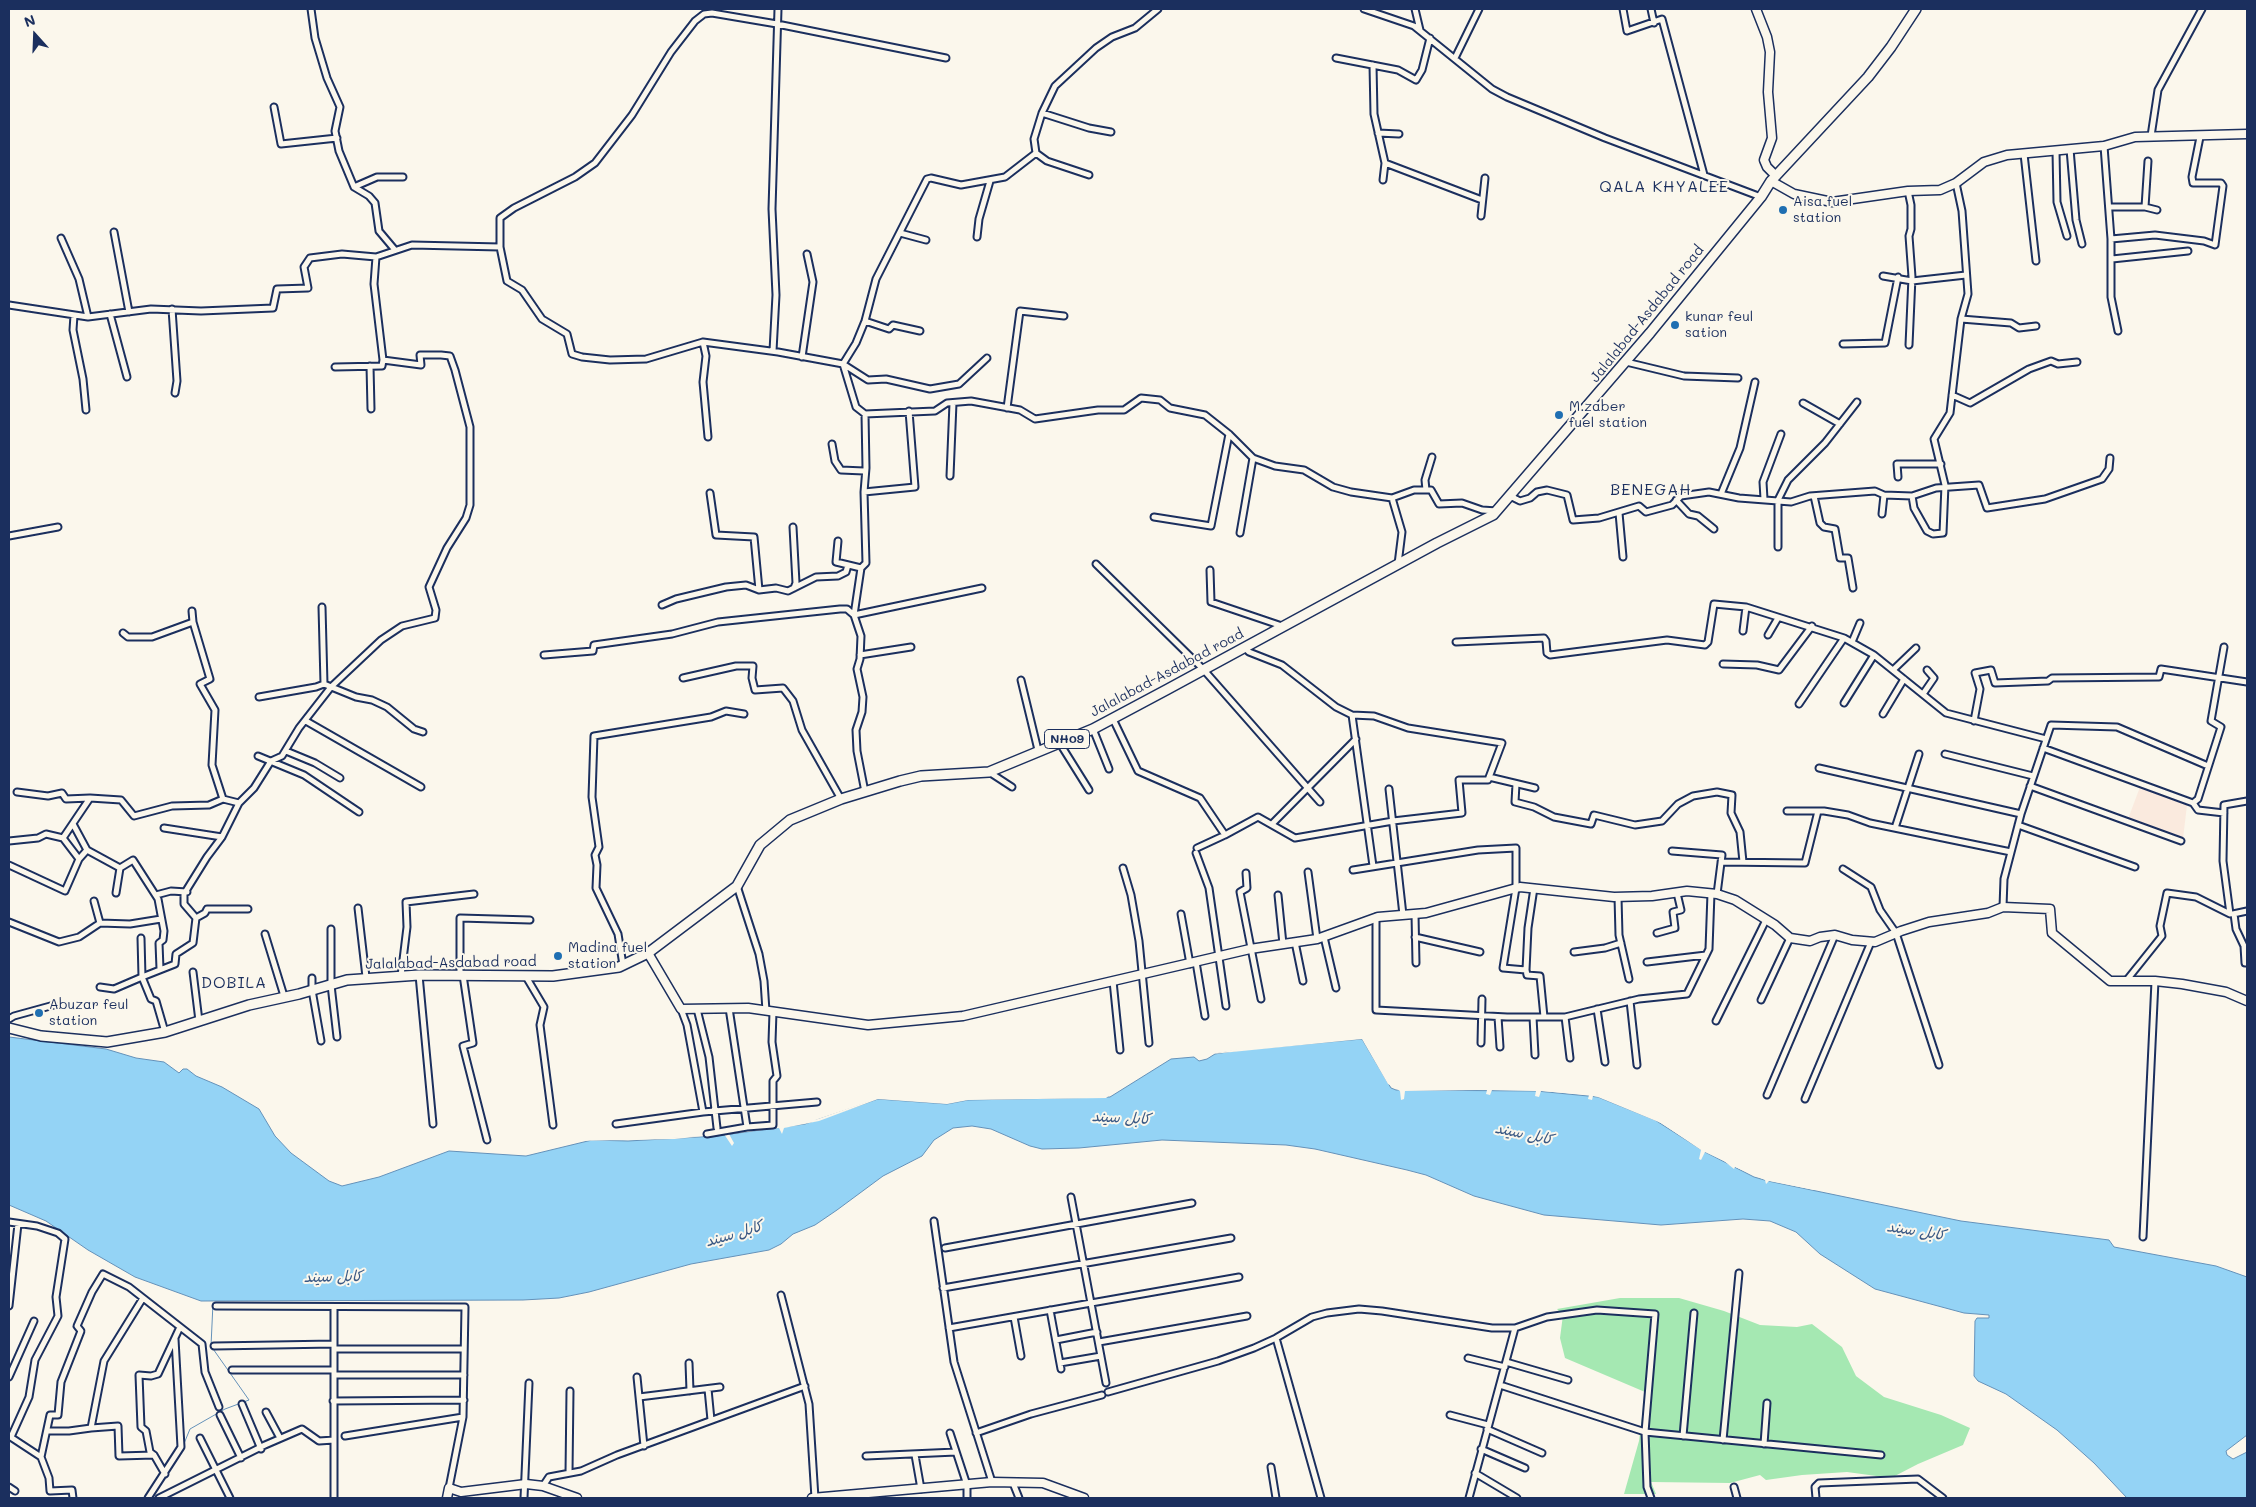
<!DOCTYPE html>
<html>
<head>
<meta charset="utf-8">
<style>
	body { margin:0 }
	#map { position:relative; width:2256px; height:1507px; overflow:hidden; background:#fbf7ec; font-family:Mali,sans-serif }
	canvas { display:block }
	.frame { position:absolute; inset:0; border:10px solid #1b2f5e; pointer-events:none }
	.north { position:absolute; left:10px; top:10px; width:50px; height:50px; -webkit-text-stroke:4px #fbf7ec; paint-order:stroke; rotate:340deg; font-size:14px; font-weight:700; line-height:20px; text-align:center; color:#1b2f5e }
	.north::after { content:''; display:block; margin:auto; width:18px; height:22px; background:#1b2f5e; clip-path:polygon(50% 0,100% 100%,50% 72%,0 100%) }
</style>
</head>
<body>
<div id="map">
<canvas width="2256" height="1507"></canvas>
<div class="frame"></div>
<div class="north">N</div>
</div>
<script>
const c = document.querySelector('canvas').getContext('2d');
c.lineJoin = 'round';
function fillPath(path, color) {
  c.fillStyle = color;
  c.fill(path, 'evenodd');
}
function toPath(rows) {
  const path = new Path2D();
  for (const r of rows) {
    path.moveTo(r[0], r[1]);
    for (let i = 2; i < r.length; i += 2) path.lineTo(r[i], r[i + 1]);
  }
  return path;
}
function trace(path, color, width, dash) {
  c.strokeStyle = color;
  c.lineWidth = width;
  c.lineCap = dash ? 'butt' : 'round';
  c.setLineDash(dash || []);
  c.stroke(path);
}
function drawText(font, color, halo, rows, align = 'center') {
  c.font = font + ' Mali,"Playpen Sans Arabic",sans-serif';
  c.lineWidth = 4;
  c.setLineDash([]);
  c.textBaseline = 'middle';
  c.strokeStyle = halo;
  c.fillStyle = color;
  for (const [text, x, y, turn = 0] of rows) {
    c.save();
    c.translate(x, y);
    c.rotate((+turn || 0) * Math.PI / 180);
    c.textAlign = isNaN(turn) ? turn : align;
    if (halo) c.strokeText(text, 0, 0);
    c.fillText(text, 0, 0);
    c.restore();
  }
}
fillPath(toPath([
	[2140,787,2187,805,2183,839,2128,819]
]), '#faeade');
fillPath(toPath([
	[1620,1298,1679,1298,1724,1311,1760,1325,1797,1327,1812,1324,1842,1347,1856,1376,1884,1397,1941,1415,1970,1428,1963,1445,1918,1464,1891,1478,1847,1472,1802,1475,1766,1480,1760,1475,1730,1483,1651,1482,1656,1494,1624,1494,1639,1441,1645,1392,1565,1358,1560,1338,1563,1315,1557,1309]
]), '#a5e8b2');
const water = toPath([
	[9,1037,106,1049,136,1058,164,1062,179,1073,183,1069,187,1069,196,1076,222,1087,259,1109,275,1136,291,1153,329,1181,342,1186,379,1177,449,1151,526,1156,592,1140,628,1141,716,1136,805,1124,878,1099,947,1104,968,1100,1110,1097,1171,1059,1194,1057,1199,1061,1207,1059,1215,1054,1239,1050,1362,1039,1391,1088,1396,1090,1537,1091,1598,1097,1655,1120,1705,1152,1754,1177,1768,1181,1961,1221,2109,1240,2114,1247,2216,1266,2247,1277,2247,1435,2226,1451,2227,1455,2233,1459,2247,1452,2247,1498,2127,1498,2094,1463,2057,1430,2006,1394,1978,1381,1974,1376,1975,1321,1977,1318,1989,1318,1989,1315,1964,1313,1875,1289,1820,1254,1796,1232,1770,1221,1743,1219,1661,1225,1544,1215,1474,1196,1426,1175,1407,1170,1315,1149,1286,1145,1162,1140,1079,1148,1042,1149,1030,1146,991,1129,972,1126,953,1128,934,1140,922,1156,883,1176,837,1210,815,1225,793,1234,781,1244,769,1250,691,1264,589,1292,559,1298,523,1300,201,1301,135,1277,88,1250,46,1221,9,1205,9,1037]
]);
fillPath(water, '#94d3f5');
trace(water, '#6491b9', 1);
fillPath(toPath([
	[1362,1037,1368,1041,1390,1082,1397,1088,1537,1088,1598,1094,1656,1117,1703,1148,1755,1174,1814,1188,1814,1190,1769,1181,1766,1184,1765,1180,1735,1167,1734,1169,1724,1161,1705,1152,1701,1160,1699,1159,1701,1150,1661,1123,1598,1097,1593,1096,1592,1100,1588,1099,1589,1095,1541,1091,1539,1097,1535,1096,1536,1091,1492,1090,1490,1095,1486,1094,1487,1090,1477,1090,1405,1091,1404,1099,1401,1100,1400,1091,1388,1084,1362,1039,1212,1054,1247,1047],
	[1111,1094,1106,1098,968,1100,947,1104,878,1099,819,1121,784,1128,782,1134,779,1128,729,1134,734,1143,732,1146,724,1134,675,1139,572,1141,594,1138,633,1139,701,1136,786,1125,818,1119,880,1097,947,1101,968,1097]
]), '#fbf7ec');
trace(toPath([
	[13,1435,20,1440],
	[183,1446,190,1429,225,1409,249,1400,211,1346,213,1303],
	[46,1463,49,1470],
	[152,1498,179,1455]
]), '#6491b9', 1);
const street = toPath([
	[311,9,315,38,327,78,340,107,335,131,339,151,354,187,369,196,375,203,379,231,395,250],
	[1364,9,1414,26,1492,89,1507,97,1605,138,1761,197],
	[1415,9,1420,30],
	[1623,9,1627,31,1662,19,1704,175],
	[1651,9,1654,23],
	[1336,58,1398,70,1416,80,1422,70,1430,38],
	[1455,58,1479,9],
	[1373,65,1374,114,1385,163,1383,180],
	[274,107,281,144,337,138],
	[1042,113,1089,128,1111,132],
	[1378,133,1399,134],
	[2151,136,2158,90,2202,9],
	[2104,146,2111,239,2111,297,2118,331],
	[2070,149,2076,220,2082,244],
	[2056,151,2057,202,2067,236],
	[1036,153,1047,161,1089,175],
	[2024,154,2036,261],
	[1385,163,1482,200],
	[354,187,377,177,403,177],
	[1908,191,1911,205,1911,229,1909,236,1912,277,1909,345],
	[2109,207,2145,207,2157,210],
	[2145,207,2148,161],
	[1481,216,1485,178],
	[114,232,129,312],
	[900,233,926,240],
	[977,237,979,219,990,181],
	[61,238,79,279,88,317],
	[2111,239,2155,235,2204,241,2215,245,2223,186,2221,183,2193,183,2192,177,2200,137],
	[500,247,500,218,514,208,575,177,595,163,632,115,671,52,695,21,704,14,712,13,777,24,946,58],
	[2112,259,2188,251],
	[1883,276,1912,281,1966,275],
	[9,305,88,317,151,309,201,311,273,308,277,289,308,288,304,267,310,258,342,254,376,257,412,245,500,247,507,281,522,290,542,319,567,334,572,354,582,357,610,360,646,359,703,342,778,352,843,364,868,380,886,379,930,389,959,384,987,358],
	[172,309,177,381,175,393],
	[110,314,127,377],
	[74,315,73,330,83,379,86,410],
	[1961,319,2011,323,2019,328,2036,326],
	[865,321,889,329,893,325,920,331],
	[703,342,706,356,703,382,708,437],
	[1843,344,1885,343,1898,277],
	[773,351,776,295,772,209,778,9],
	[802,357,813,282,807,254],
	[1626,362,1684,376,1738,378],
	[843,364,856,343,865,321,876,279,927,179,931,178,961,185,1005,177,1036,153,1034,139,1042,113,1055,86,1096,48,1112,37,1135,28,1158,9],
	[843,364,856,407,865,414,866,468,864,492,866,563,861,568,854,615,861,636,860,659,857,669,863,697,862,712,856,730,857,751,865,792],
	[370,366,371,409],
	[335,367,382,366,383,360],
	[1952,395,1970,403,2029,369,2051,361,2058,364,2077,362],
	[1803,403,1840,424],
	[1007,408,1020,311,1064,316],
	[865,414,935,411,947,403,971,401,1020,410,1035,419,1098,410,1124,410,1141,398,1160,400,1170,408,1205,415,1229,434,1253,458,1275,466,1304,470,1333,487,1351,492,1392,498,1414,490,1431,490,1439,504,1462,503,1482,510,1497,511],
	[832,444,835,461,841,470,864,471],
	[950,476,953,403],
	[1898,477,1897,464,1941,464],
	[1426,490,1425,480,1432,457],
	[864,492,915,487,909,411],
	[710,493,716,535,754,537,759,590],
	[1721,494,1740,448,1755,382],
	[1510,496,1520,501,1530,498,1537,492,1547,490,1567,495,1573,520,1599,518,1639,506,1646,512,1672,505,1681,496,1709,492,1739,498,1791,502,1810,496,1875,491,1884,495,1912,496,1936,488,1979,485,1987,508,2045,499,2102,479,2109,469,2110,458],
	[1814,496,1820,523,1824,527,1835,529,1840,558,1848,558,1853,588],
	[1912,496,1914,508,1927,531,1933,534,1943,533,1945,485,1934,439,1950,413,1961,319,1968,294,1962,211,1956,183],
	[1392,498,1402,532,1398,564],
	[1764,499,1763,482,1781,434],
	[1676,500,1689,514,1698,516,1714,529],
	[1619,513,1623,557],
	[1882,514,1884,495],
	[1154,517,1211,526,1229,434],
	[793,527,796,583,794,588],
	[1240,533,1253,458],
	[9,536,58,527],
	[838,541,836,562,861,568],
	[1778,547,1778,500,1788,480,1825,443,1857,402],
	[1096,564,1203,669,1320,802],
	[1210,570,1211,602,1282,626],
	[662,605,676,599,726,587,746,585,759,590,776,588,788,591,816,577,838,576,846,572,848,565],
	[322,607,324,684,356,697,372,700,387,707,414,729,423,732],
	[192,611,193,622,210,679,200,684,215,710,212,765,223,799],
	[1743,631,1746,607],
	[123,633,128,637,152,637,193,622],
	[1768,635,1778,618],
	[1456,642,1544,638,1546,641,1547,653,1550,655,1667,640,1705,645,1708,642,1714,604,1746,607,1844,638,1874,655,1946,713,2046,739],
	[1852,642,1860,623],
	[544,655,593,651,594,645,672,634,718,622,840,609,847,609,854,615,982,588],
	[860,655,911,647],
	[1723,664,1757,665,1779,670,1812,626],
	[1893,670,1916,648],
	[683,678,736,666,753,666,752,678,755,690,783,688,793,701,802,730,841,799],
	[1021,680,1038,750],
	[1923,694,1934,678,1927,670],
	[259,697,316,687,324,684],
	[1844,703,1874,655],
	[1799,704,1844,638],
	[1883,714,1904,679],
	[1352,715,1373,866],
	[1113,719,1138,771,1200,798,1225,835,1258,817,1295,838,1393,821,1462,813,1459,780,1488,780,1502,743,1408,728,1374,716,1352,715,1336,707,1282,665,1249,652,1244,647],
	[306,721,421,787],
	[1974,721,1980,689,1975,673,1991,670,1995,683,2048,681,2052,678,2159,677,2161,669,2247,682],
	[1093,729,1109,769],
	[1059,742,1089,790],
	[2043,748,2193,803,2198,810,2224,813],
	[286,751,315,763,340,778],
	[1945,754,2033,776],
	[258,756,304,775,359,812],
	[1819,768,2021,814],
	[989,772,1012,787],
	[1489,777,1535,788],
	[1516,784,1515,802,1534,807,1554,817,1591,824,1594,815,1635,825,1662,821,1678,804,1693,796,1717,792,1732,795,1731,813,1740,832,1743,862],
	[2030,786,2181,841],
	[1389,789,1403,915],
	[17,792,48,796,62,793,66,799,90,798],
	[2193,803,2198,799,2221,727,2211,721,2224,647],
	[1787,811,1824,811,1848,815,1870,823,2011,852],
	[73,824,87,850],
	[1272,824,1356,739],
	[2018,825,2135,867],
	[164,828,222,837],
	[1895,828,1919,754],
	[63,838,90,798,121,800,134,816,172,806,209,805,223,799,239,803],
	[9,841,38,838,46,834,63,838,79,859],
	[1197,848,1225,835],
	[1672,851,1722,855,1717,894],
	[1196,853,1209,888,1226,1006],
	[1721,862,1805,863,1818,811],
	[9,865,65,891,79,859,87,850,120,868,133,860,158,899,164,931,163,940,159,943,160,969],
	[1123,868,1131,895,1139,941,1149,1043],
	[1843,869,1871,887,1880,910,1896,933,1939,1065],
	[1353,870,1478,850,1516,848,1516,888,1503,968,1526,970,1527,975,1540,976,1544,1017],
	[1308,872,1317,939],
	[1246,873,1247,888,1240,892,1261,999],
	[737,886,759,954,764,981,766,1011],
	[116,893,120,868],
	[156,895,171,891,187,892],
	[1278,895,1283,944],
	[1618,897,1619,935,1629,979],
	[94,901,100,923],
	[2003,907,2004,879,2021,814,2051,725,2117,727,2208,766],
	[358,908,366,977],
	[1181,914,1190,964],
	[1415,914,1416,963],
	[2233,914,2247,911],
	[2234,914,2236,929,2244,946,2245,963,2247,963],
	[1376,917,1376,1010,1507,1017,1565,1017,1639,999,1687,994,1709,949,1711,893],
	[196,918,205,913,207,909,248,909],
	[9,922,59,942,79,937,100,923,130,924,161,919],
	[331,929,331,985,337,1037],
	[1657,933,1675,928,1673,912,1681,910,1677,893],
	[265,934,284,996],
	[1324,937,1336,988],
	[1415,937,1480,952],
	[1295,942,1303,981],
	[1574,952,1605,948,1621,943],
	[1196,962,1205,1016],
	[1647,962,1706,955],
	[623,965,618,934,596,888,597,865,595,855,599,847,592,797,594,736,711,717,726,711,744,714],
	[1526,970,1528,928,1534,888],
	[193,972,199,1021],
	[419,975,433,1124],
	[460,975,460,918,530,920],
	[463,975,473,1043,463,1046,487,1140],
	[525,975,544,1007,540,1025,553,1125],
	[401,976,407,927,406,902,474,894],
	[312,978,312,990,321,1041],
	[1113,981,1120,1050],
	[2126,981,2162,936,2160,926,2167,893,2196,897,2230,914,2223,861,2224,805,2247,801],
	[100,987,114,989,142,977,141,938],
	[1761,1000,1790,938],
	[1630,1001,1637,1065],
	[729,1008,747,1127],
	[681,1009,687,1025,703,1112],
	[697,1009,709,1057,717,1128],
	[1597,1009,1605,1062],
	[1498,1017,1500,1047],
	[1533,1017,1535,1055],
	[1565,1017,1570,1058],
	[9,1019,14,1016,54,1005],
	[1716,1021,1766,920],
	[165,1032,156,1001,151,999,142,977,175,964,176,954,193,943,196,918,184,904,184,894,207,857,222,837,239,803,254,788,271,761,282,756,299,728,331,687,381,640,402,626,435,618,436,610,429,587,447,548,466,518,470,505,470,427,455,370,450,356,441,355,420,355,421,365,383,360,374,284,376,257],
	[1481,1043,1482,999],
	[1767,1095,1835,935],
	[1805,1099,1871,942],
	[616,1124,703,1112,817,1102],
	[707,1134,747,1127,773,1125,773,1081,777,1076,772,1042,773,1012],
	[1071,1197,1106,1383],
	[934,1221,954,1362,992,1482],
	[9,1222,37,1226,58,1233,65,1239,56,1297,58,1316,35,1360,29,1397,11,1437],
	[2143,1237,2155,981],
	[945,1248,1192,1203],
	[943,1288,1231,1238],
	[781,1295,809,1404,815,1498],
	[143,1298,104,1361,91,1428,118,1426,119,1456,154,1455],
	[9,1306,18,1224],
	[216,1306,465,1307,463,1417,449,1488],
	[1050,1310,1061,1369],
	[1014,1317,1021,1356],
	[949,1328,1239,1277],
	[1276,1338,1321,1498],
	[1056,1340,1097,1332],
	[1099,1342,1247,1316],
	[214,1346,334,1344],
	[334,1349,464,1349],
	[1468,1358,1505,1367],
	[1506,1362,1568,1380],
	[689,1363,690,1391],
	[1060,1363,1101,1356],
	[232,1370,334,1370],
	[334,1375,464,1375],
	[9,1377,34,1321],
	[637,1377,644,1446],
	[1500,1385,1645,1432,1881,1455],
	[708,1389,711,1420],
	[1108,1392,1218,1361,1254,1348,1276,1338,1312,1317,1327,1313,1359,1309,1382,1311,1492,1328,1515,1328,1547,1317,1597,1310,1655,1314,1645,1432,1647,1487,1651,1498],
	[639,1397,720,1387],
	[333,1401,464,1400],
	[242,1404,261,1449],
	[266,1412,280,1438],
	[220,1415,241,1458],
	[1450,1415,1488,1425],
	[1487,1429,1542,1453],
	[48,1431,69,1431,91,1428],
	[950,1433,967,1485,967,1498],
	[976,1433,1031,1414,1102,1395],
	[9,1436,41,1457,49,1478,50,1491,72,1490,73,1498],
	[345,1436,463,1417],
	[1683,1436,1694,1313],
	[200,1438,230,1498],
	[1723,1440,1739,1273],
	[1764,1444,1767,1403],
	[1481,1449,1525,1468],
	[915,1455,921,1489],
	[866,1456,956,1452],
	[41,1457,50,1415,58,1415,61,1382,81,1331,77,1326,92,1292,103,1274,129,1287,202,1344,205,1372,219,1407],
	[1271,1467,1276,1498],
	[569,1473,570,1391],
	[1475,1473,1517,1498],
	[165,1474,154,1455,150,1452,146,1431,141,1427,139,1375,151,1376,158,1374,180,1327],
	[1013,1483,1019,1498],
	[543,1486,549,1477,581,1471,617,1455,805,1386],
	[9,1487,15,1491],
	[1734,1487,1737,1498],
	[148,1498,181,1447,175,1339],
	[159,1498,265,1445,302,1429,319,1441,334,1440],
	[334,1498,334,1308],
	[524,1498,529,1383],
	[1469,1498,1515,1328],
	[1816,1498,1815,1487,1819,1483,1918,1479,1943,1498]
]);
const secondary = toPath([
	[1756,9,1767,37,1770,52,1768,92,1772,138,1764,160,1767,167,1776,176],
	[1771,181,1794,194,1832,202,1908,191,1940,190,1956,183,1984,162,2007,155,2104,146,2135,137,2247,134],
	[648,953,681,1009,748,1008,868,1025,963,1016,1250,949,1317,939,1378,917,1426,913,1520,887,1614,897,1652,896,1687,891,1717,894,1735,900,1775,925,1790,938,1810,941,1820,937,1835,935,1852,940,1875,942,1901,931,1929,922,1988,913,2003,907,2050,909,2052,933,2110,981,2155,981,2182,984,2226,992,2247,1001],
	[447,1498,449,1488,461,1492,526,1484,543,1486,577,1498],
	[812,1498,992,1482,1043,1483,1084,1498]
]);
const primary = toPath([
	[9,1028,41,1036,107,1042,165,1032,249,1005,299,994,347,980,419,975,553,976,619,967,648,953,737,886,760,845,790,820,841,799,900,781,921,776,989,772,1093,729,1168,689,1437,543,1493,515,1650,333,1761,197,1771,181,1868,77,1891,47,1916,9]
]);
trace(street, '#1b2f5e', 9);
trace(secondary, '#1b2f5e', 11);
trace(primary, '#1b2f5e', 12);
trace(street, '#fbf7ec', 5);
trace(secondary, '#fbf7ec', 8);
trace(primary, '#fbf7ec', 9);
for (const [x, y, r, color] of [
	[1783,210,5,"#1f6fb2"],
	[1675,325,5,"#1f6fb2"],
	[1559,415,5,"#1f6fb2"],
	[558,956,5,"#1f6fb2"],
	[39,1013,5,"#1f6fb2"]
]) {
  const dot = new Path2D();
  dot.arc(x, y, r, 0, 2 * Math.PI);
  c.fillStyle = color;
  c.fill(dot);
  trace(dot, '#fbf7ec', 2);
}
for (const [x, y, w] of [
	[1067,739,45]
]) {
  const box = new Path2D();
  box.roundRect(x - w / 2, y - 9.5, w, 19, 4);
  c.fillStyle = '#fbf7ec';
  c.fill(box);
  trace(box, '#1b2f5e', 1);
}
drawText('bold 12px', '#1b2f5e', null, [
	["NH09",1067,739]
]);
drawText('14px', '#1b2f5e', '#fbf7ec', [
	["Aisa fuel",1793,202],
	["station",1793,218],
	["kunar feul",1685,317],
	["sation",1685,333],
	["M.zaber",1569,407],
	["fuel station",1569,423],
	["Madina fuel",568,948],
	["station",568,964],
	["Abuzar feul",49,1005],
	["station",49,1021]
], 'left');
drawText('14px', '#1b2f5e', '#fbf7ec', [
	["Jalalabad-Asdabad road",1647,314,-51],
	["Jalalabad-Asdabad road",1167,673,-28],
	["Jalalabad-Asdabad road",451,963,-1]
]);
drawText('italic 15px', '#395884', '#fbf7ec', [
	["کابل سيند",1121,1118,3],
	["کابل سيند",1524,1134,12],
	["کابل سيند",1916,1231,9],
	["کابل سيند",734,1234,-16],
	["کابل سيند",333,1277,-1]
]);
c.letterSpacing = '1px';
drawText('16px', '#1b2f5e', '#fbf7ec', [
	["QALA KHYALEE",1664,187],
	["BENEGAH",1651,490],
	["DOBILA",234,983]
]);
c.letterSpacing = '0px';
</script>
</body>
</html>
